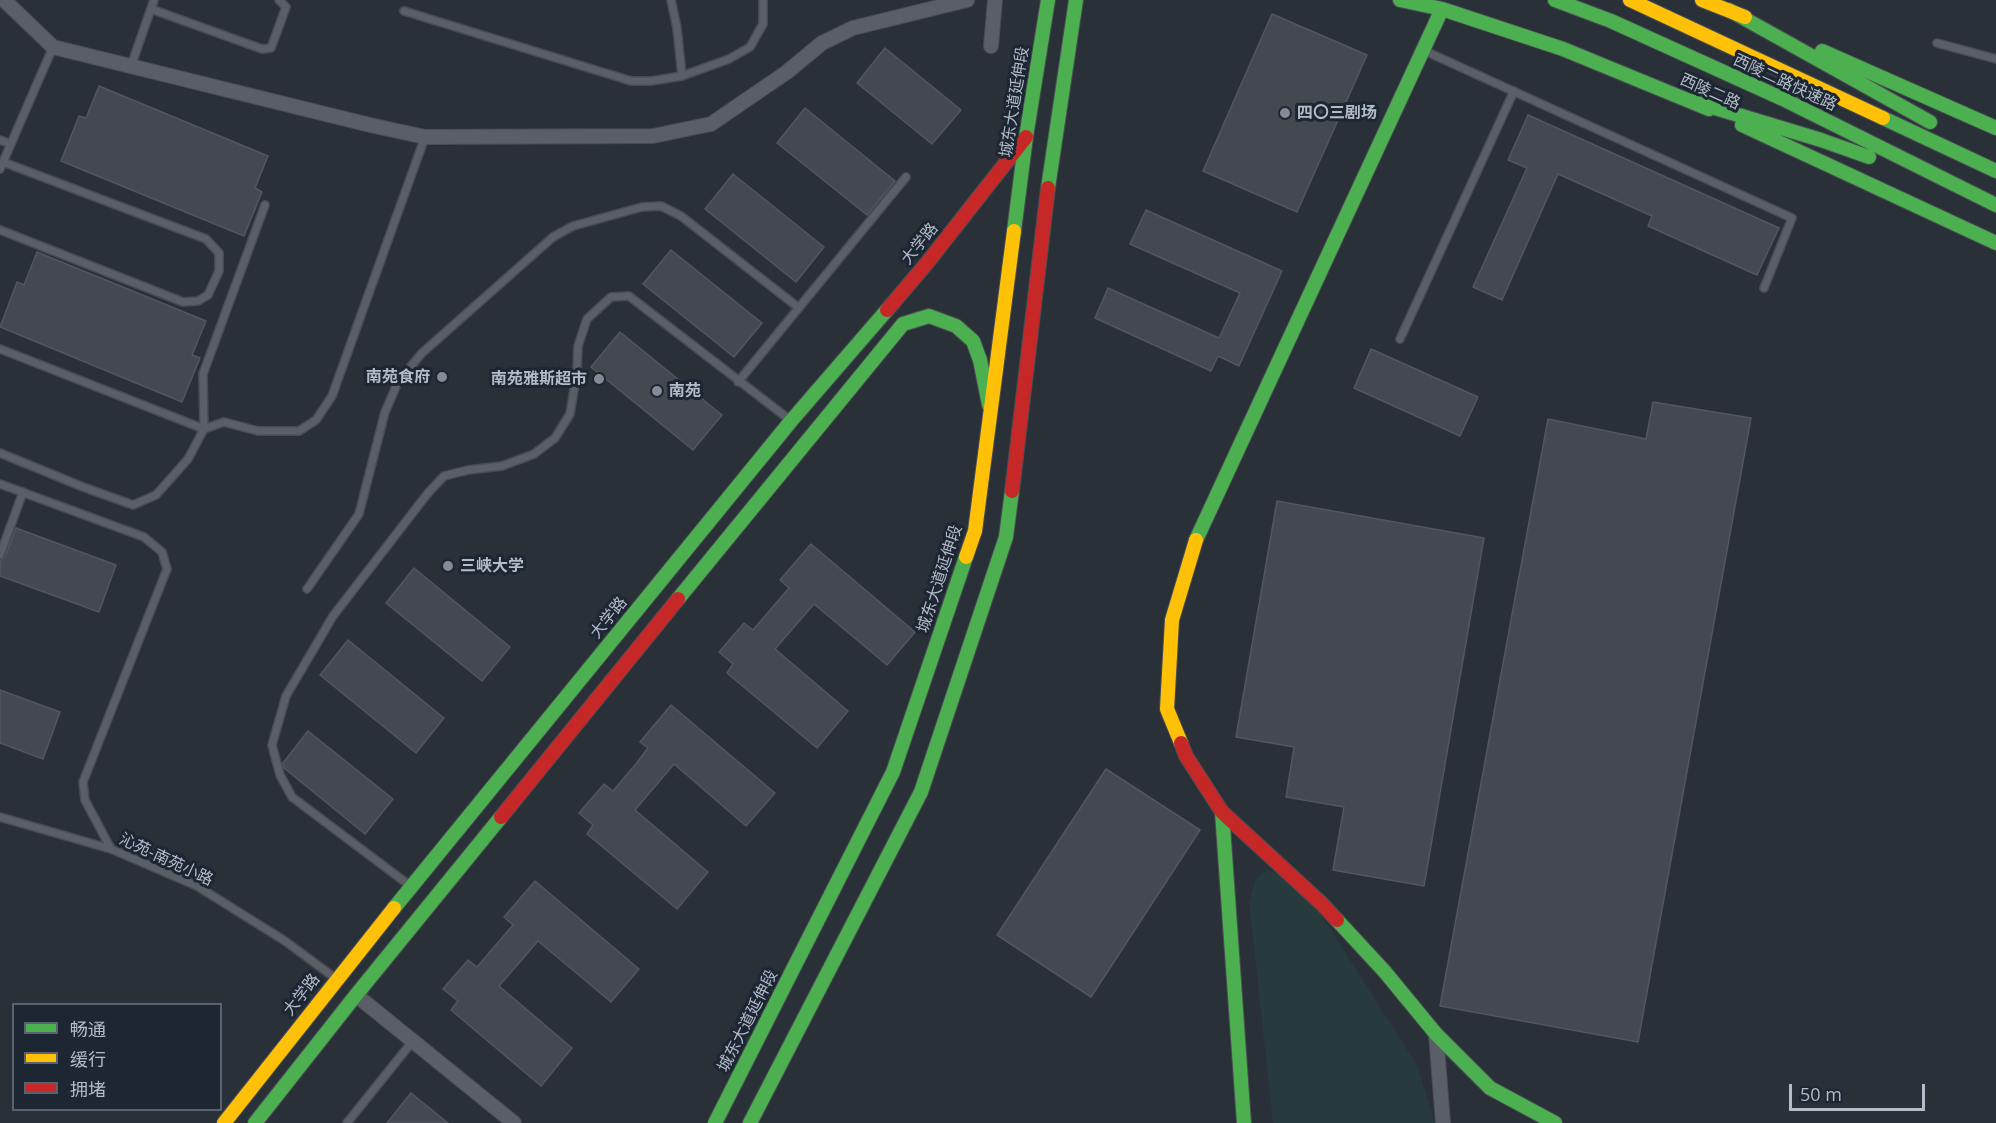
<!DOCTYPE html>
<html>
<head>
<meta charset="utf-8">
<style>
	body { margin:0 }
	#map { position:relative; width:1996px; height:1123px; overflow:hidden; background:#2a3038; font-family:"Open Sans","Noto Sans SC",sans-serif }
	canvas { display:block }
	.legend { position:absolute; left:12px; top:1003px; width:210px; height:108px; box-sizing:border-box; background:#1d2633; border:2px solid #59626f; margin:0; padding:8px 10px; list-style:none; font-size:18px; color:#b4bcc9 }
	.legend li { display:flex; align-items:center; gap:12px; height:30px }
	.legend b { width:30px; border:2px solid #59626f }
	.scale { position:absolute; left:1789px; top:1084px; width:136px; height:27px; box-sizing:border-box; border:3px solid #b4bcc9; border-top:0; padding-left:8px; font-size:18px; line-height:21px; white-space:nowrap; color:#b4bcc9; -webkit-text-stroke:4px #1d2633; paint-order:stroke }
</style>
</head>
<body>
<div id="map">
<canvas width="1996" height="1123"></canvas>
<ul class="legend">
<li><b style="height:8px;background:#4caf50"></b>畅通</li>
<li><b style="height:8px;background:#ffc107"></b>缓行</li>
<li><b style="height:8px;background:#c62828"></b>拥堵</li>
</ul>
<div class="scale">50 m</div>
</div>
<script>
const c = document.querySelector('canvas').getContext('2d');
c.lineJoin = 'round';
function fillPath(path, color) {
  c.fillStyle = color;
  c.fill(path, 'evenodd');
}
function toPath(rows) {
  const path = new Path2D();
  for (const r of rows) {
    path.moveTo(r[0], r[1]);
    for (let i = 2; i < r.length; i += 2) path.lineTo(r[i], r[i + 1]);
  }
  return path;
}
function trace(path, color, width, dash) {
  c.strokeStyle = color;
  c.lineWidth = width;
  c.lineCap = dash ? 'butt' : 'round';
  c.setLineDash(dash || []);
  c.stroke(path);
}
function drawText(font, color, halo, rows, align = 'center') {
  c.font = font + ' "Open Sans","Noto Sans SC",sans-serif';
  c.lineWidth = 6;
  c.setLineDash([]);
  c.textBaseline = 'middle';
  c.strokeStyle = halo;
  c.fillStyle = color;
  for (const [text, x, y, turn = 0] of rows) {
    c.save();
    c.translate(x, y);
    c.rotate((+turn || 0) * Math.PI / 180);
    c.textAlign = isNaN(turn) ? turn : align;
    if (halo) c.strokeText(text, 0, 0);
    c.fillText(text, 0, 0);
    c.restore();
  }
}
fillPath(toPath([
	[1267,870,1280,875,1318,910,1417,1065,1435,1123,1273,1123,1249,902,1256,879]
]), '#273a3e');
const building = toPath([
	[1272,14,1367,55,1297,212,1203,171,1272,14],
	[885,48,961,110,932,144,857,83,885,48],
	[99,86,268,156,255,188,262,192,244,236,61,161,79,116,86,118,99,86],
	[805,108,895,181,867,215,777,143,805,108],
	[1528,115,1779,228,1757,275,1648,226,1652,216,1558,174,1502,300,1473,287,1527,168,1508,160,1528,115],
	[733,174,824,247,796,282,705,209,733,174],
	[1146,210,1282,271,1239,366,1218,356,1211,371,1095,318,1108,288,1219,338,1240,293,1130,244,1146,210],
	[671,250,762,323,734,357,643,284,671,250],
	[37,252,206,321,192,355,200,358,182,402,0,327,17,282,24,285,37,252],
	[620,332,722,415,693,450,591,367,620,332],
	[1371,349,1478,397,1460,436,1354,388,1371,349],
	[1653,402,1751,418,1638,1042,1440,1006,1548,419,1646,439,1653,402],
	[1277,501,1484,538,1424,886,1333,870,1344,807,1286,797,1294,747,1236,737,1277,501],
	[16,528,116,565,99,612,0,576,0,561,5,557,16,528],
	[811,544,915,632,887,665,814,604,775,649,848,711,817,748,727,673,733,664,719,652,744,623,753,630,789,588,780,580,811,544],
	[414,568,510,647,482,681,386,603,414,568],
	[348,640,444,718,416,753,320,675,348,640],
	[0,690,60,712,43,759,0,743,0,690],
	[671,705,775,793,746,826,674,764,635,810,708,872,677,909,587,834,593,825,579,813,604,784,613,791,635,765,648,748,640,742,671,705],
	[308,731,393,799,365,834,284,768,283,763,308,731],
	[1106,769,1200,830,1091,997,997,935,1106,769],
	[535,881,639,969,611,1002,538,941,499,986,572,1048,541,1086,451,1010,458,1001,443,989,468,960,477,967,513,925,504,917,535,881],
	[411,1093,448,1123,387,1123,411,1093]
]);
fillPath(building, '#444950');
trace(building, '#52575f', 1.5);
const lane = toPath([
	[671,0,677,28,682,76],
	[151,9,262,49,271,48,286,7,279,0],
	[404,11,631,81,651,81,682,76,729,59,750,47,763,24,763,0],
	[1937,43,1996,59],
	[1425,51,1792,218,1764,288],
	[131,66,154,0],
	[0,140,11,144],
	[0,169,53,47],
	[0,230,183,302,198,301,208,295,219,271,219,253,206,239,3,162],
	[1400,339,1514,91],
	[0,349,204,429,224,422,258,431,299,431,316,420,332,396,425,137],
	[738,382,906,177],
	[0,453,83,487,133,505,156,495,188,459,204,429,203,374,265,205],
	[0,484,144,537,162,552,167,569,83,782,85,800,111,849],
	[0,555,23,492],
	[307,589,359,514,385,412,398,382,422,353,553,237,573,226,642,207,661,206,681,216,799,308],
	[0,817,111,849,197,886,285,941,335,978],
	[409,885,292,797,280,775,272,745,286,696,333,616,428,493,444,476,468,470,502,466,534,454,555,438,570,414,577,371,578,346,587,319,611,297,629,296,790,420],
	[347,1123,412,1042]
]);
const street = toPath([
	[4,0,53,47,370,125,425,137,653,136,711,124,787,72,822,43,853,28,967,0],
	[991,46,995,0],
	[356,995,514,1123],
	[1436,1034,1443,1123]
]);
const fast = toPath([
	[1400,0,1442,9,1563,49,1709,109],
	[1555,0,1611,21,1783,99,1996,205],
	[1729,10,1930,122],
	[1822,51,1996,128],
	[1692,101,1821,140,1869,157],
	[1883,118,1996,171],
	[1742,125,1996,243],
	[1048,188,1076,0],
	[1014,231,1026,137,1048,0],
	[1196,540,1442,9],
	[678,599,903,324,929,316,956,326,973,341,980,360,989,405],
	[1222,812,1244,1123],
	[394,908,791,421,887,310],
	[1337,920,1385,972,1436,1034,1490,1088,1555,1123],
	[255,1123,356,995,501,817],
	[715,1123,893,772,966,557],
	[750,1123,921,792,1006,537,1012,491]
]);
const slow = toPath([
	[1630,0,1883,118],
	[1702,0,1745,17],
	[966,557,975,531,1014,231],
	[1181,743,1167,709,1172,620,1196,540],
	[224,1123,394,908]
]);
const jam = toPath([
	[887,310,927,263,1026,137],
	[1012,491,1048,188],
	[1181,743,1186,756,1222,812,1321,903,1337,920],
	[501,817,678,599]
]);
trace(lane, '#484c53', 10);
trace(street, '#484c53', 16);
trace(fast, '#484c53', 16);
trace(slow, '#484c53', 16);
trace(jam, '#484c53', 16);
trace(lane, '#5a5e66', 7);
trace(street, '#5a5e66', 14);
trace(fast, '#4caf50', 14);
trace(slow, '#ffc107', 14);
trace(jam, '#c62828', 14);
for (const [x, y, r, color] of [
	[1285,113,6,"#848b96"],
	[442,377,6,"#848b96"],
	[599,379,6,"#848b96"],
	[657,391,6,"#848b96"],
	[448,566,6,"#848b96"]
]) {
  const dot = new Path2D();
  dot.arc(x, y, r, 0, 2 * Math.PI);
  c.fillStyle = color;
  c.fill(dot);
  trace(dot, '#1d2633', 2);
}
drawText('16px', '#b4bcc9', '#1d2633', [
	["西陵二路快速路",1785,83,25],
	["西陵二路",1710,92,24],
	["城东大道延伸段",1015,102,-81],
	["大学路",920,244,-51],
	["城东大道延伸段",940,579,-72],
	["大学路",609,618,-51],
	["沁苑-南苑小路",166,860,25],
	["大学路",302,995,-52],
	["城东大道延伸段",748,1021,-63]
]);
drawText('bold 16px', '#b4bcc9', '#1d2633', [
	["四〇三剧场",1297,113],
	["南苑食府",430,377,"right"],
	["南苑雅斯超市",587,379,"right"],
	["南苑",669,391],
	["三峡大学",460,566]
], 'left');
</script>
</body>
</html>
